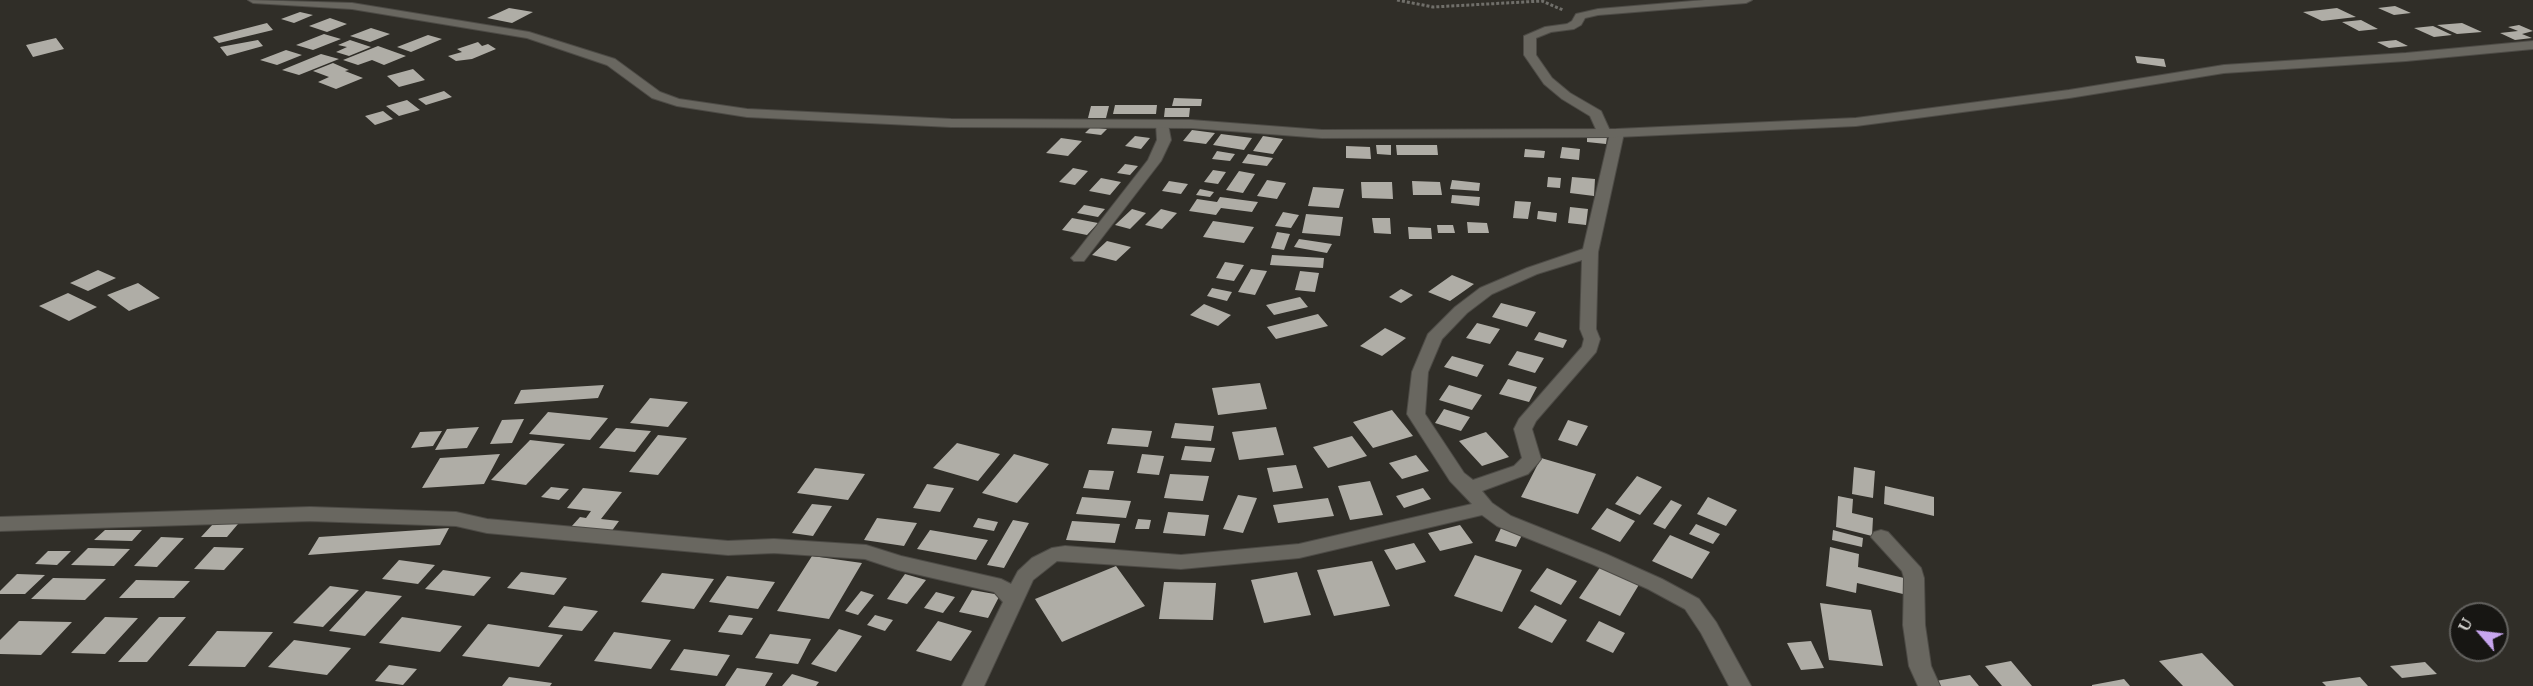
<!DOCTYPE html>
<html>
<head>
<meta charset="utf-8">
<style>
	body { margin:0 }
	#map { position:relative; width:2533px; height:686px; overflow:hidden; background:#302e28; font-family:Lora,serif }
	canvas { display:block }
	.north { position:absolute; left:2449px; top:602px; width:60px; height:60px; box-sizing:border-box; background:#171613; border:2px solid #63625f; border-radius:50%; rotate:298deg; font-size:16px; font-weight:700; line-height:24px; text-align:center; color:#d5d4d0 }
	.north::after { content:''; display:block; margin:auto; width:21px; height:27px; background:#c8a6ef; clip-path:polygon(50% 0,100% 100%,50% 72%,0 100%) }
</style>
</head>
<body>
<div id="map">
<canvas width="2533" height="686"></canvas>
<div class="north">U</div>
</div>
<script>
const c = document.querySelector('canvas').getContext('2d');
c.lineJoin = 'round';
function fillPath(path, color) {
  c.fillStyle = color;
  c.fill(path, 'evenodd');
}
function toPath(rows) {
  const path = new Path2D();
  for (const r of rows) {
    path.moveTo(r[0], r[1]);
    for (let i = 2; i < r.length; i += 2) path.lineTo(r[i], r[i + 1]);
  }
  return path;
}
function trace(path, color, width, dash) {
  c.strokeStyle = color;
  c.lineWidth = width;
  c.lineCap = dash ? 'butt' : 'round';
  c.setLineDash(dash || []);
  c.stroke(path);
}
fillPath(toPath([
	[2395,6,2411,13,2394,15,2378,8],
	[509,8,533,12,512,23,487,18],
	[2337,8,2356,17,2322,21,2303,12],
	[300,12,313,15,294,23,281,19],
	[330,18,347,24,327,32,309,26],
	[2361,20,2378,29,2359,31,2342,22],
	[267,23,273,30,219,43,213,37],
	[2462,23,2482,32,2457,34,2437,25],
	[2519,25,2533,31,2522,34,2532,38,2515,40,2500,33,2518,31,2508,27],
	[2433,26,2452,35,2434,37,2414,28],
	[371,28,390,34,370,42,350,36],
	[324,34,341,39,313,50,296,45],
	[428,35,442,39,411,52,397,47],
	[56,38,64,49,33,57,26,45],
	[258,40,263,46,227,56,220,47],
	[350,40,371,47,349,56,336,52,347,47,338,45],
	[2396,40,2408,46,2389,48,2377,42],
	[478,42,482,46,488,44,496,49,472,59,456,61,448,56,462,52,457,49],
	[378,46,406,56,384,65,372,60,358,65,343,60],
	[286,50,302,55,277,65,260,60],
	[321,54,339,59,299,75,282,70],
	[2135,56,2164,59,2166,67,2137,63],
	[333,63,349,70,345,71,363,78,336,89,318,82,329,77,313,71],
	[413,69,425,80,399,87,387,76],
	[444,91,452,97,426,105,418,99],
	[1174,98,1202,99,1201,106,1172,106],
	[407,100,420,110,399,116,386,106],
	[1115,105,1157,105,1156,114,1113,114],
	[1091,106,1109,106,1106,118,1088,118],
	[1165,108,1190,108,1189,117,1164,117],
	[383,111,393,119,375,125,365,116],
	[1091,127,1107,129,1101,135,1085,133],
	[1192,130,1215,133,1206,144,1183,141],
	[1221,134,1252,138,1244,150,1213,145],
	[1587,135,1607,137,1606,144,1587,142],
	[1135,136,1150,138,1141,149,1125,146],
	[1263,136,1283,139,1273,154,1253,151],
	[1061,138,1082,141,1068,156,1046,153],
	[1376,145,1391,145,1391,155,1377,154],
	[1396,145,1437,145,1438,155,1397,155],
	[1346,146,1370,147,1371,159,1346,158],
	[1562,147,1580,149,1579,160,1560,158],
	[1525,149,1545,151,1544,158,1524,157],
	[1217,151,1235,154,1230,161,1212,159],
	[1248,154,1273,158,1267,166,1242,163],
	[1125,164,1138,166,1130,175,1117,173],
	[1073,168,1088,171,1075,185,1059,182],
	[1213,170,1226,172,1218,184,1204,182],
	[1239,171,1255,174,1243,193,1226,190],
	[1548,177,1561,178,1560,188,1547,187],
	[1572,177,1595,179,1594,196,1570,193],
	[1101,178,1121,182,1110,195,1089,191],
	[1267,180,1286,183,1277,199,1257,196],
	[1452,180,1480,183,1479,191,1450,189],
	[1169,181,1188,184,1181,194,1162,191],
	[1412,181,1440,182,1442,195,1413,195],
	[1361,182,1392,182,1393,199,1362,198],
	[1313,187,1344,189,1339,208,1308,206],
	[1200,189,1214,192,1210,197,1196,195],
	[1452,195,1480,197,1479,206,1451,203],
	[1220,197,1258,202,1252,212,1221,208,1216,215,1189,211,1197,199,1217,202],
	[1515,201,1531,202,1528,219,1513,218],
	[1084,205,1105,209,1098,217,1077,213],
	[1570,207,1588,209,1586,225,1568,223],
	[1132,209,1146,213,1130,229,1115,225],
	[1161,209,1177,213,1162,229,1145,225],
	[1538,211,1557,213,1556,222,1537,219],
	[1283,212,1299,215,1291,228,1275,226],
	[1306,214,1343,217,1340,236,1302,233],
	[1072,218,1098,223,1087,235,1062,230],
	[1372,218,1390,218,1391,234,1374,233],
	[1213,221,1254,227,1244,243,1203,237],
	[1467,222,1487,223,1489,233,1468,233],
	[1437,225,1453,225,1455,233,1438,233],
	[1408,227,1431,228,1432,239,1409,239],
	[1277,232,1290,234,1284,250,1271,248],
	[1299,239,1332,244,1327,253,1294,247],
	[1107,241,1131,247,1116,261,1092,255],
	[1272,255,1324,258,1323,268,1270,265],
	[1225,262,1244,265,1234,281,1216,278],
	[1251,269,1267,271,1255,295,1238,292],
	[98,270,116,278,88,291,70,283],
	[1300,271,1319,273,1315,292,1295,290],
	[1452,275,1474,284,1450,301,1428,292],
	[138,283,160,298,129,311,107,295],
	[1212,288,1232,292,1227,301,1207,296],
	[1401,289,1413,295,1401,303,1389,297],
	[68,293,97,307,69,321,39,306],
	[1300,297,1308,307,1274,315,1266,305],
	[1501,303,1536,312,1527,327,1492,317],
	[1204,304,1231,315,1218,326,1190,315],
	[1318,314,1328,326,1276,339,1267,327],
	[1477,323,1500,329,1490,344,1466,338],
	[1385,328,1406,338,1382,356,1360,346],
	[1539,332,1567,340,1563,348,1534,340],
	[1517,351,1544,358,1535,373,1508,365],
	[1452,356,1484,365,1477,377,1444,367],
	[1508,379,1537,387,1529,402,1499,394],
	[1260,383,1267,409,1218,415,1212,388],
	[604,385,598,398,514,404,521,390],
	[1449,385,1482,395,1472,410,1439,400],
	[650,398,688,402,668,427,630,423],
	[1444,409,1470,417,1461,431,1435,423],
	[1392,410,1413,436,1373,448,1353,422],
	[548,412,608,418,590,440,529,434],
	[524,419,512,443,490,444,502,420],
	[1568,420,1588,426,1577,446,1558,440],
	[1175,423,1214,426,1211,441,1171,438],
	[479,427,467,448,435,450,447,429],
	[1276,427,1284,455,1239,460,1232,432],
	[616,428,651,431,635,452,599,448],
	[1112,428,1152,431,1148,447,1107,444],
	[442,431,433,446,411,448,420,432],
	[1486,432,1509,457,1482,466,1459,441],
	[658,435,687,438,658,475,629,472],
	[1352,436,1367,456,1328,468,1313,447],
	[530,440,565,444,526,485,491,480],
	[957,443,1000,454,978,481,933,468],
	[1185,446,1215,448,1211,462,1181,460],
	[500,454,484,484,422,488,440,458],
	[1014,454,1049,464,1017,503,982,493],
	[1142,454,1164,456,1159,475,1137,473],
	[1416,455,1429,471,1402,479,1389,463],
	[1541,458,1596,474,1578,514,1521,497],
	[1296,465,1303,488,1273,492,1267,468],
	[1854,467,1875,471,1873,498,1852,494],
	[815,468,865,474,848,500,797,493],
	[1089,470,1114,471,1109,490,1083,488],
	[1170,474,1209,476,1203,501,1164,498],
	[1637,476,1662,487,1640,515,1615,504],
	[1370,481,1383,515,1350,520,1338,486],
	[927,484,954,488,940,512,913,508],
	[1885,486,1934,497,1934,516,1884,504],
	[551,487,569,489,559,500,541,497],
	[583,488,622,492,601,519,619,521,611,532,571,527,580,517,586,518,591,511,567,508],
	[1423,488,1431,499,1404,508,1396,496],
	[1238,495,1257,498,1243,533,1223,529],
	[1838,496,1853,499,1852,513,1873,518,1872,536,1836,527],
	[1082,497,1131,501,1126,518,1076,514],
	[1708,497,1737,510,1726,526,1697,514],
	[1328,498,1334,516,1278,523,1273,505],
	[1671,500,1682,505,1665,529,1653,524],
	[812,504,832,506,813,536,792,533],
	[1607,508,1635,521,1620,542,1591,529],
	[1168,512,1209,515,1205,536,1163,533],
	[877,518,917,523,904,546,864,540],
	[978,518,998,522,994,531,973,527],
	[1138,519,1151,520,1149,529,1135,529],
	[1013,520,1029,523,1004,568,987,565],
	[1072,521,1120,524,1115,543,1066,540],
	[213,524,238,524,227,537,201,537],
	[1696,524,1720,534,1713,544,1689,534],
	[1460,525,1473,543,1440,551,1428,533],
	[1502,526,1523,533,1516,547,1495,541],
	[449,528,440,545,308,555,319,537],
	[105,530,142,530,132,541,94,540],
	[930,530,988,540,976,560,917,549],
	[1833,530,1863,538,1862,547,1832,540],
	[1670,535,1710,552,1692,579,1652,561],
	[161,537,184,538,157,567,134,566],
	[1414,543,1426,562,1396,570,1384,550],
	[214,547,244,548,224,570,194,569],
	[1830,547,1859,554,1858,567,1904,578,1903,594,1857,583,1856,593,1826,586],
	[88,548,130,549,114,566,71,565],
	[48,551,71,551,57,565,35,564],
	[1475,555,1522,570,1502,612,1454,596],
	[812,556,862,563,829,619,777,611],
	[399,560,435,565,418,584,382,579],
	[1372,561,1390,606,1334,616,1317,570],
	[1116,566,1145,606,1062,642,1035,599],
	[1601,566,1640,583,1620,616,1579,598],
	[1547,568,1577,581,1561,605,1530,591],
	[443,570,491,577,474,596,425,589],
	[521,572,567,578,554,595,507,588],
	[1297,572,1311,615,1264,623,1251,580],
	[662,573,714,579,694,609,641,602],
	[17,574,45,575,25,594,0,594,0,591],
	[905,574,926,580,907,604,887,599],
	[727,576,775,582,758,609,709,602],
	[53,578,106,579,85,600,31,599],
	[136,580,190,581,174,598,119,598],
	[1164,582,1216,583,1213,620,1159,619],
	[330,586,359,590,323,627,293,623],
	[972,590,1000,595,988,618,959,612],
	[366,591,402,596,365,636,329,631],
	[861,591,874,595,858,615,845,611],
	[936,592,955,597,943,613,924,608],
	[1820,603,1871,610,1883,666,1829,660],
	[1535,605,1567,620,1552,643,1518,628],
	[564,606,598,611,582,631,548,627],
	[729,615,753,618,742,635,718,632],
	[875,615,893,620,885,631,867,625],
	[105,617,138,618,105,654,71,653],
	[159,617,186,617,147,662,118,662],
	[402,617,462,626,440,652,379,643],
	[19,621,72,622,41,655,0,654,0,640],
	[938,621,972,631,951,661,916,651],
	[1599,621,1625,633,1613,653,1586,641],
	[488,624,563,635,539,667,462,656],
	[839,629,862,636,836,672,811,664],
	[217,631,273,632,245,667,188,666],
	[614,632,671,640,651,669,594,661],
	[770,634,811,639,798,664,755,658],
	[294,640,351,648,327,675,268,667],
	[1811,641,1824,668,1801,670,1787,643],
	[684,649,730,655,717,676,670,670],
	[2202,653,2234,686,2183,686,2159,661],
	[2011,661,2032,686,2002,686,1985,666],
	[2425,662,2437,674,2402,678,2390,666],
	[389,665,417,669,403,685,375,681],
	[737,668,773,673,765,686,725,686],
	[792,674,819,682,816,686,782,686],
	[1970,675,1979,686,1940,686,1936,681],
	[509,677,552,683,550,686,502,686],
	[2360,677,2368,686,2326,686,2322,682],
	[2124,679,2130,686,2092,686,2092,685]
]), '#afada6');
const minor = toPath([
	[1705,0,1752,0,1746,3,1598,15,1585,18,1581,25,1574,29,1551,32,1536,38,1536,55,1552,78,1570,93,1601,111,1611,133,1617,129,1624,133,1598,252,1596,329,1600,339,1596,352,1536,421,1532,429,1541,459,1538,463,1528,474,1482,491,1492,503,1511,516,1606,554,1662,579,1699,599,1716,622,1751,686,1729,686,1701,633,1685,609,1648,589,1592,564,1497,526,1482,515,1299,558,1181,569,1057,561,1033,580,984,686,962,686,1003,602,994,592,898,570,865,559,774,553,728,555,487,533,456,526,310,521,0,531,0,517,310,507,456,512,487,519,728,541,774,539,866,545,901,556,1001,579,1011,584,1018,571,1032,558,1052,548,1065,546,1181,555,1299,544,1472,504,1450,481,1407,414,1412,372,1428,334,1455,307,1480,288,1527,268,1583,249,1610,133,1604,137,1599,136,1590,116,1562,99,1544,84,1524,55,1524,36,1545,27,1567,24,1572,21,1576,14,1598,9,1705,0],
	[1582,260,1580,329,1584,339,1582,347,1519,419,1514,429,1522,458,1514,466,1473,480,1464,473,1425,414,1428,372,1442,339,1467,313,1492,294,1537,274,1582,260],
	[1162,120,1168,124,1171,140,1161,161,1084,261,1074,261,1071,258,1074,255,1148,160,1157,140,1156,124,1162,120],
	[1881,530,1888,532,1921,568,1924,578,1925,625,1931,666,1940,686,1918,686,1909,666,1903,625,1904,578,1902,571,1871,537,1874,532,1881,530]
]);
const tertiary = toPath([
	[248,0,352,3,529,32,615,59,660,92,679,99,747,109,951,119,1191,120,1322,130,1617,129,1856,118,2069,90,2224,65,2406,53,2533,41,2533,49,2406,61,2224,73,2069,98,1856,126,1617,137,1322,138,1191,128,951,127,747,117,677,106,652,98,607,65,527,38,352,9,253,3,248,0]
]);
trace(minor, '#4d4b46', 2);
trace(tertiary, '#4d4b46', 2);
trace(toPath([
	[1397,0,1433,7,1542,1,1563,10]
]), '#706f6a', 3, [3, 2]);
fillPath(minor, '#696760');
fillPath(tertiary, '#696760');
</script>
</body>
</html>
